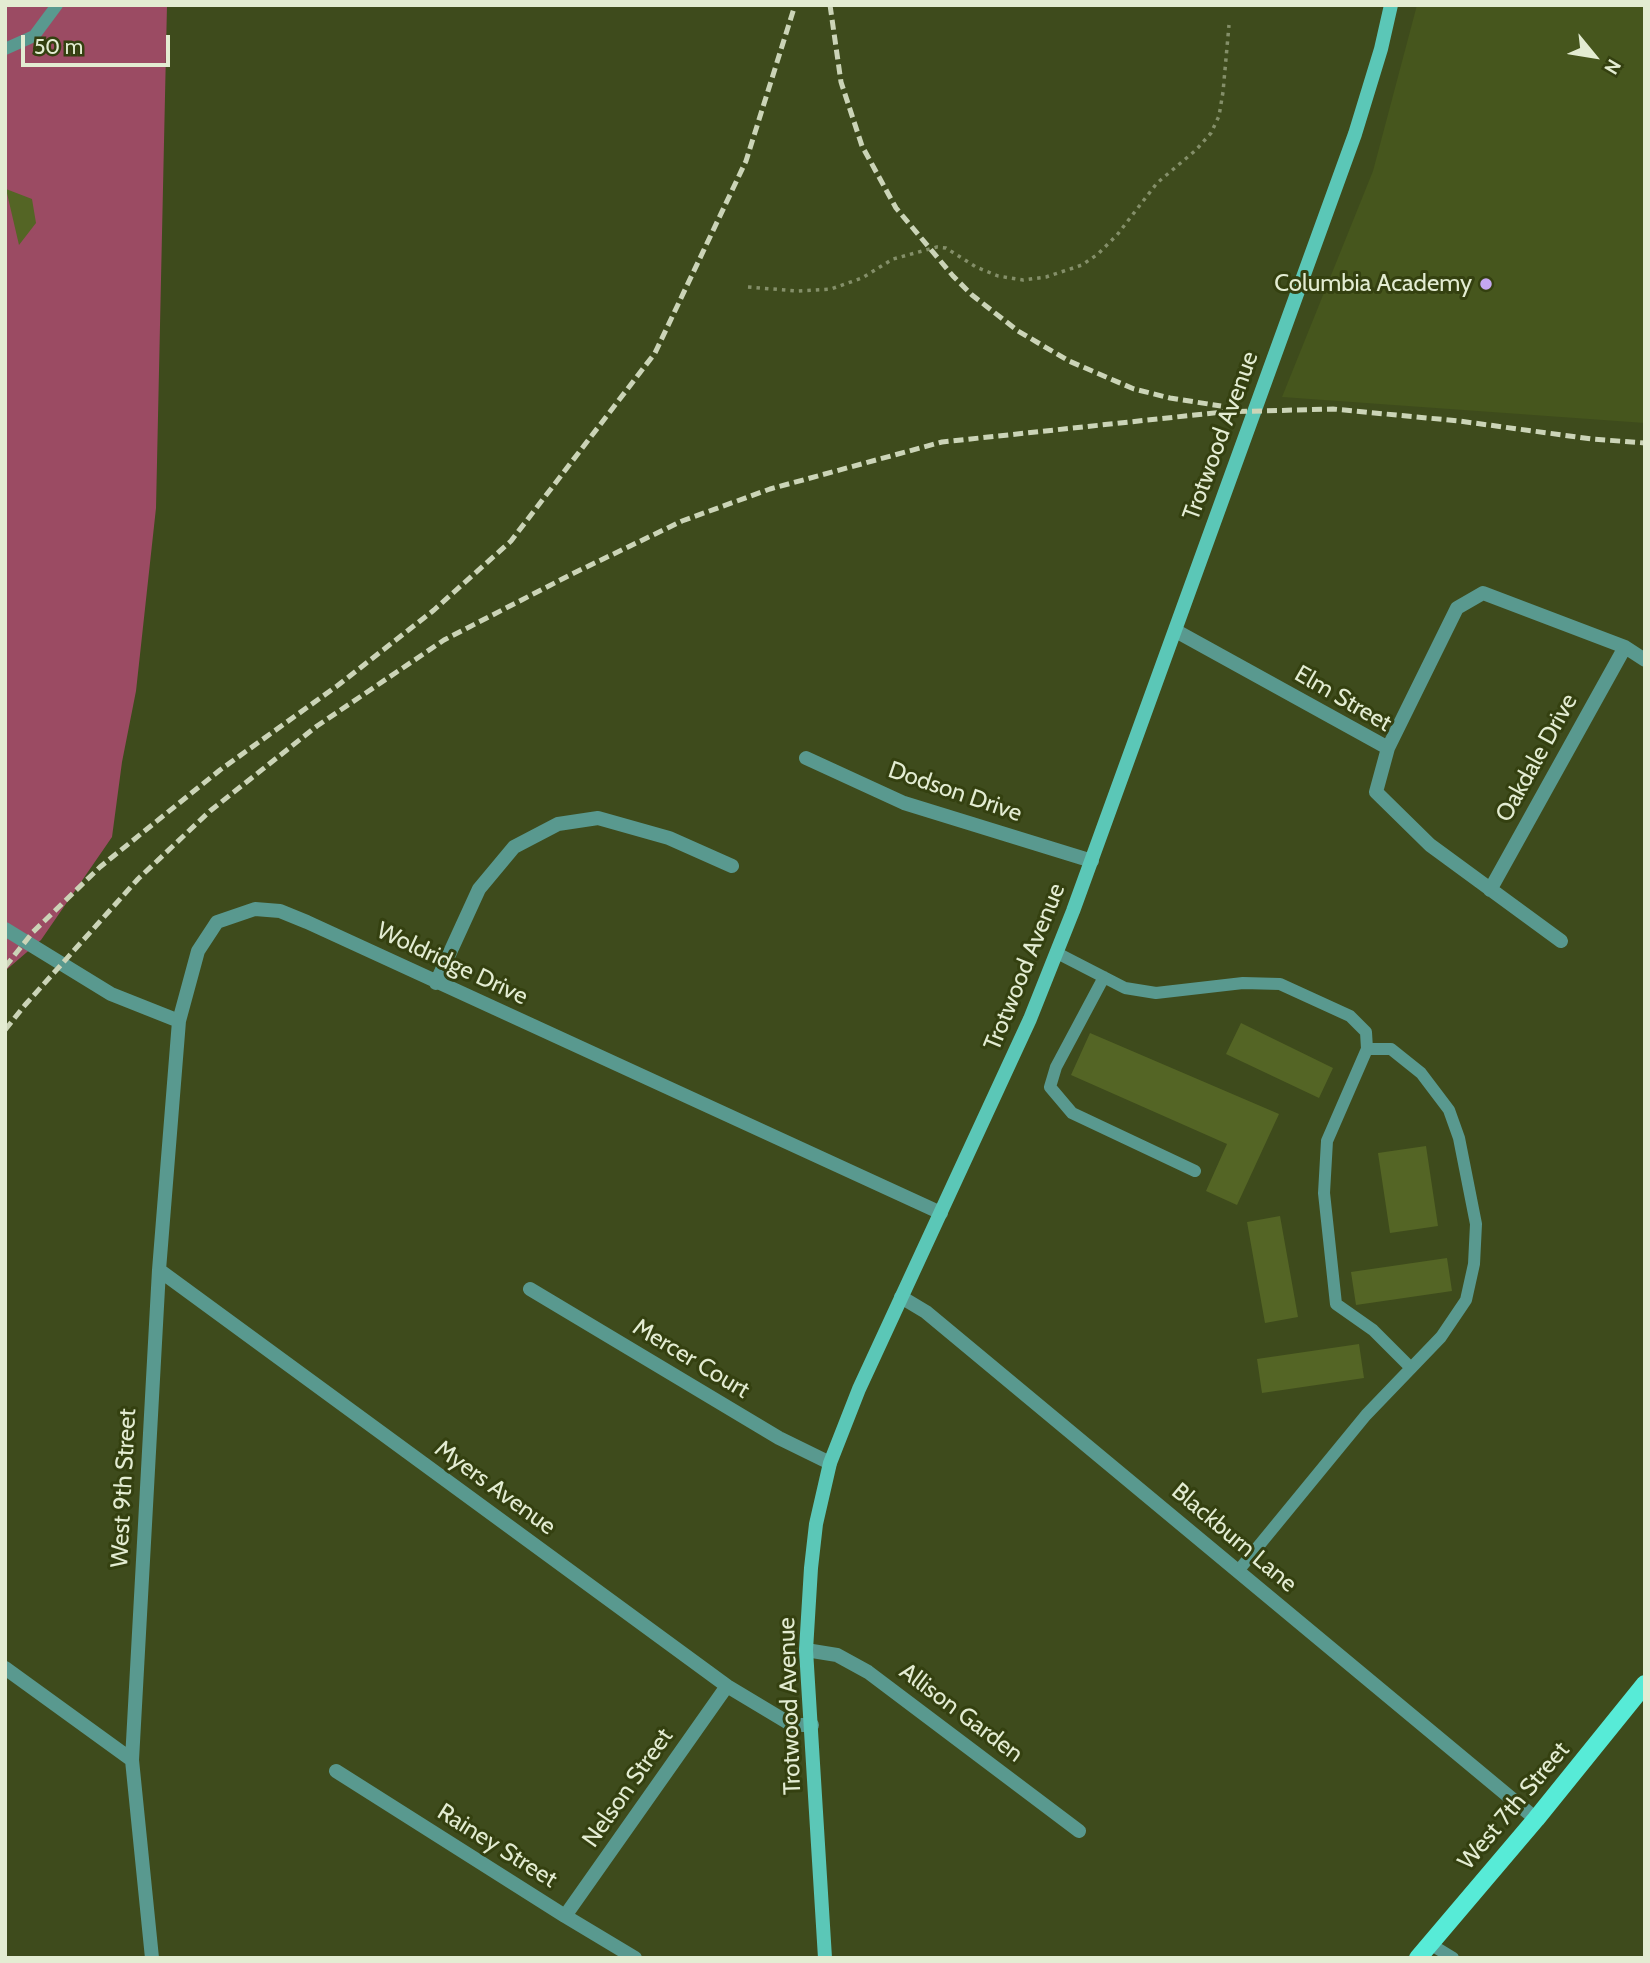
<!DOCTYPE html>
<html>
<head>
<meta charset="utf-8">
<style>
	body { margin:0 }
	#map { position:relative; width:1650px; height:1963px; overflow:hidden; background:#3e4b1c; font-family:Cabin,sans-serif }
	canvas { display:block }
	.frame { position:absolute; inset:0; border:7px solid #e3ecd2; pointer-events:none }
	.north { position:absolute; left:1559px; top:21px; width:70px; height:70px; -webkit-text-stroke:5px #344010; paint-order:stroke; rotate:120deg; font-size:19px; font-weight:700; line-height:28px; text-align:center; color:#e3ecd2 }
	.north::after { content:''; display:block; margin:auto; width:24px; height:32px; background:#e3ecd2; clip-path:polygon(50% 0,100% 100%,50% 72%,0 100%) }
	.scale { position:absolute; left:21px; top:35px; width:149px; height:32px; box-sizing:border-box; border:4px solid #e3ecd2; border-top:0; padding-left:9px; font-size:21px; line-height:24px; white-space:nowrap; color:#e3ecd2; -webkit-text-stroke:5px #344010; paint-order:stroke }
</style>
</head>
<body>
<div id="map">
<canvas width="1650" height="1963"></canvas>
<div class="frame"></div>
<div class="north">N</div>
<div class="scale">50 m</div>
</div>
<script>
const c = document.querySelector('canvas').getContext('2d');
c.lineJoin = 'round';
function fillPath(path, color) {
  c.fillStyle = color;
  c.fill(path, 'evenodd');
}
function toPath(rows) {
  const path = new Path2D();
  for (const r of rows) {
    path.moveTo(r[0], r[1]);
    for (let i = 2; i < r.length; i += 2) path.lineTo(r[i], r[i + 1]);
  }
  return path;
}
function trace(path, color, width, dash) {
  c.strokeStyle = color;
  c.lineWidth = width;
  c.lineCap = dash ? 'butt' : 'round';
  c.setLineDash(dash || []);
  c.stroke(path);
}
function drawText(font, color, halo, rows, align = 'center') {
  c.font = font + ' Cabin,sans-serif';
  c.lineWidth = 6;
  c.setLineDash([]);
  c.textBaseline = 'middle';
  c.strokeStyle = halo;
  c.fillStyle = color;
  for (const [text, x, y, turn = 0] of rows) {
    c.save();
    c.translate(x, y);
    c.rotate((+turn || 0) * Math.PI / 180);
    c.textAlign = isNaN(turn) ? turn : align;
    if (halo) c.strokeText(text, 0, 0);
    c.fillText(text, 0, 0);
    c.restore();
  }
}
fillPath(toPath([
	[1417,5,1645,5,1645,423,1282,397,1373,171]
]), '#46561d');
fillPath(toPath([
	[5,5,167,5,156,508,136,691,122,762,112,837,41,940,5,971]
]), '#9b4b63');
fillPath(toPath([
	[6,189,32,199,36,223,19,245],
	[1241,1023,1333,1068,1319,1098,1226,1054],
	[1090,1033,1279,1114,1237,1205,1206,1191,1227,1144,1071,1075],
	[1426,1146,1438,1226,1390,1233,1378,1153],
	[1280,1216,1298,1317,1265,1323,1247,1222],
	[1447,1258,1452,1291,1356,1305,1351,1272],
	[1359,1344,1364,1378,1262,1393,1257,1359]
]), '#546525');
trace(toPath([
	[748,287,797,291,831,289,862,278,893,259,937,247,946,248,976,267,998,276,1023,280,1046,277,1082,265,1098,254,1117,235,1157,183,1196,150,1211,133,1219,116,1223,92,1229,25]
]), '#848f69', 3.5, [3.5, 5]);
trace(toPath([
	[5,49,34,36,57,5],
	[1057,953,1125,988,1156,993,1243,983,1280,984,1350,1016,1366,1032,1367,1049,1327,1141,1324,1193,1336,1304,1373,1330,1410,1367],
	[1104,977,1056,1067,1050,1087,1072,1113,1195,1171],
	[1238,1571,1366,1415,1441,1337,1466,1300,1474,1264,1476,1224,1459,1138,1449,1110,1421,1073,1391,1049,1367,1049],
	[1430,1944,1453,1958]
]), '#59998f', 12);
trace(toPath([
	[1176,631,1388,748,1376,792,1430,845,1561,941],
	[1388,748,1457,608,1483,593,1625,647,1645,660],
	[806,758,904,803,1092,861],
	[1490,890,1625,647],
	[5,929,111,994,179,1021],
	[436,983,479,889,514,847,558,824,598,818,669,838,732,866],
	[159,1270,727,1686,792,1725,812,1725],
	[530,1289,779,1438,830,1463],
	[901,1297,926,1312,1536,1819],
	[806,1650,837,1655,868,1672,1079,1831],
	[5,1668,132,1760],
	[336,1771,565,1916,635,1958],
	[565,1916,727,1686],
	[152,1958,132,1760,159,1270,179,1021,198,951,217,922,255,909,280,911,307,922,941,1213]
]), '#59998f', 14);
trace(toPath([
	[825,1958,806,1650,811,1568,816,1524,830,1463,859,1389,1030,1019,1073,911,1355,134,1381,49,1391,5]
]), '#5bc7b7', 14);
trace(toPath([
	[1418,1958,1536,1819,1645,1684]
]), '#57ebd7', 18);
trace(toPath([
	[830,5,841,82,862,146,896,208,953,276,972,295,1018,331,1069,361,1134,389,1170,398,1221,406],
	[5,967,33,932,100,867,220,770,337,686,434,610,511,541,655,353,746,161,795,5],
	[5,1030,25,1005,138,879,210,811,317,726,444,640,574,573,682,521,770,489,942,442,1223,412,1333,409,1459,421,1592,439,1645,443]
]), '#cbd4b7', 5, [10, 5]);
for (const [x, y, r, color] of [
	[1486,284,7,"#c5a7f1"]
]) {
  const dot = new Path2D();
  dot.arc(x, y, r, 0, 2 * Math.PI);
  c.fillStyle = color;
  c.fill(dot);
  trace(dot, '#344010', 2.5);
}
drawText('24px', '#e3ecd2', '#344010', [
	["Columbia Academy",1472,284]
], 'right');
drawText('24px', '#e3ecd2', '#344010', [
	["Trotwood Avenue",1221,436,-70],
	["Elm Street",1343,699,30],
	["Oakdale Drive",1537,758,-61],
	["Dodson Drive",955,792,19],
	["Woldridge Drive",452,964,25],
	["Trotwood Avenue",1025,967,-68],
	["Mercer Court",691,1359,31],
	["West 9th Street",124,1488,-87],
	["Myers Avenue",495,1488,36],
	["Blackburn Lane",1234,1538,40],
	["Trotwood Avenue",790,1706,-92],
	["Allison Garden",961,1713,37],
	["Nelson Street",628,1788,-55],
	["West 7th Street",1514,1806,-50],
	["Rainey Street",497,1846,32]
]);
</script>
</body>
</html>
